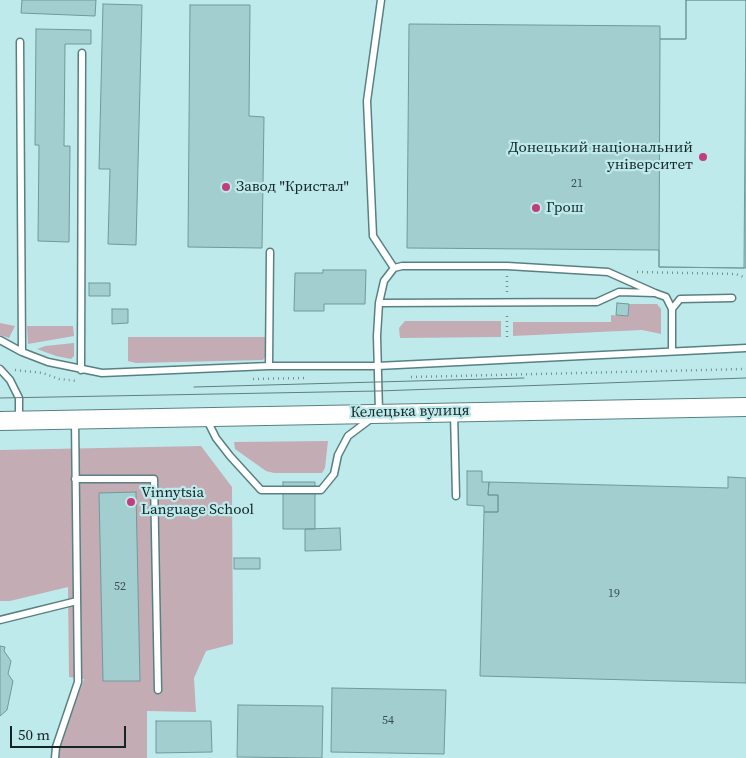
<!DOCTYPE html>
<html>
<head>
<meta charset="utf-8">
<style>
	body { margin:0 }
	#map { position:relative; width:746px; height:758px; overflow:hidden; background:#bfeaec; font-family:"Source Serif 4",serif }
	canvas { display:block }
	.scale { position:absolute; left:10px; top:726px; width:116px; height:22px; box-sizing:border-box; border:2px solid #142526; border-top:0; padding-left:6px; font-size:15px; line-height:18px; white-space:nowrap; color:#142526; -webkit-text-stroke:4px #bfeaec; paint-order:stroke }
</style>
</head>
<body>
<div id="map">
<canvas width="746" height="758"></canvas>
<div class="scale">50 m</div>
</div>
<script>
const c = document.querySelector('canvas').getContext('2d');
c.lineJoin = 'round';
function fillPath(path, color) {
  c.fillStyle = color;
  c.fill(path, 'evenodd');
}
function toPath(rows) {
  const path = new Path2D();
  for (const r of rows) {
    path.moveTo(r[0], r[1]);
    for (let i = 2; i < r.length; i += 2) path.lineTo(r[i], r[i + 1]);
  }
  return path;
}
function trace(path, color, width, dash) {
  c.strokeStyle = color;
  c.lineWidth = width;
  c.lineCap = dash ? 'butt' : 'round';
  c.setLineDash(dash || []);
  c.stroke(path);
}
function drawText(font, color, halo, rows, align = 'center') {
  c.font = font + ' "Source Serif 4",serif';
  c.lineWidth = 4.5;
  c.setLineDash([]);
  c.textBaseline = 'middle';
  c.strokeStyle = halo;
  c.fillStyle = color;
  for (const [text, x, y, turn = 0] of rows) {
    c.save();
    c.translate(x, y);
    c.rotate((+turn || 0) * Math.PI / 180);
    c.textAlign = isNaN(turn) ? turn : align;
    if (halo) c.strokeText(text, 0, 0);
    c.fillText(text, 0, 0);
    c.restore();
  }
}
fillPath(toPath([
	[629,304,657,304,661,309,661,334,642,330,513,336,513,322,611,322,611,315,628,316],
	[405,321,501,321,501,337,400,338,399,328],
	[0,323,15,326,9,338,0,335],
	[27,326,73,326,74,336,28,344],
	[128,337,265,337,265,357,263,360,136,363,128,361],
	[74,343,74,356,71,359,56,356,37,349,45,346],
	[328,441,325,468,322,473,274,473,266,471,235,449,234,442],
	[201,446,232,487,233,644,206,651,194,678,196,712,147,711,147,758,58,758,59,748,84,679,69,677,68,587,10,601,0,601,0,450]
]), '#c4acb5');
const building = toPath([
	[22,0,96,0,95,16,21,13,22,0],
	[686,0,746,0,746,268,659,267,659,250,407,248,409,24,660,26,660,39,686,39,686,0],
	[686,0,746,0,744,268,659,267,660,39,686,39,686,0],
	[103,4,142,5,136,245,108,244,110,169,99,169,103,4],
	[190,5,250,5,249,116,264,117,262,248,188,247,190,5],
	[36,29,91,30,91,44,65,44,64,146,70,146,69,242,38,241,39,145,35,145,36,29],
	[323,270,366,270,365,304,324,304,324,311,294,311,295,273,323,273,323,270],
	[89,283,110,283,110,296,89,296,89,283],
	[617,303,629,304,628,316,616,315,617,303],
	[112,309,128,309,128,323,112,324,112,309],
	[467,471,482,471,482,482,489,482,488,495,498,495,498,512,484,512,484,506,467,505,467,471],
	[728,477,746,478,746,683,480,676,484,512,498,512,498,495,488,495,489,482,728,488,728,477],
	[283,482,315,482,315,529,283,529,283,482],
	[136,492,140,681,103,681,99,493,136,492],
	[340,528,341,550,305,551,305,529,340,528],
	[234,558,260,558,260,569,234,569,234,558],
	[0,646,5,647,4,651,11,661,8,674,13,681,7,710,0,716,0,646],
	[332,688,446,690,444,754,331,752,332,688],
	[238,705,323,706,322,758,237,757,238,705],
	[156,721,211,721,212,752,156,753,156,721]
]);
fillPath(building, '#a3ced0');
trace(building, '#6f999b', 1);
const service = toPath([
	[381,0,367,101,373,236,394,268],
	[20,42,22,352],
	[379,303,597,302,619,292,655,293,666,297,672,309,672,351],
	[672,309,680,299,732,298],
	[0,340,22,352,48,362,102,373,269,366,377,366,746,348],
	[269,366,270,252],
	[0,369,10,380,19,398,19,420],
	[81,370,82,53],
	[379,412,377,336,379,303,384,281,394,268,402,266,507,266,608,272,655,293],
	[454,413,456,496],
	[207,420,216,438,230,456,261,490,321,490,334,474,338,455,348,436,372,418],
	[75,479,154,479,158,690],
	[0,620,77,601],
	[55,758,56,747,78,682,75,420]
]);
const secondary = toPath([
	[0,421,746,407]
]);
trace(service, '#588082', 9);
trace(secondary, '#588082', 20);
trace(toPath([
	[637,272,736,274,746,278],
	[507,292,507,275],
	[507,337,507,313],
	[15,370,43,373,59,379,78,381],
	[411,377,746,369],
	[253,379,305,378]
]), '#729193', 2.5, [1, 4]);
trace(service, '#fff', 6);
trace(secondary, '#fff', 18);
trace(toPath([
	[194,387,524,378],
	[0,398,378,391,746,378]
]), '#617e7f', 1);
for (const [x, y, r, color] of [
	[703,157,5,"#c23c7e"],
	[226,187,5,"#c23c7e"],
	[536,208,5,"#c23c7e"],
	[131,502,5,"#c23c7e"]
]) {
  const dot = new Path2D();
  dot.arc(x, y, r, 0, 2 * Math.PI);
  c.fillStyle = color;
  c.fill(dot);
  trace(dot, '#bfeaec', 2);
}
drawText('12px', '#384f50', null, [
	["21",577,184],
	["52",120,587],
	["19",614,594],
	["54",388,721]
]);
drawText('15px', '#142526', '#bfeaec', [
	["Донецький національний",693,148,"right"],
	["університет",693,165,"right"],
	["Завод \"Кристал\"",236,187],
	["Грош",546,208],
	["Vinnytsia",141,493],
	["Language School",141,510]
], 'left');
drawText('15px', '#142526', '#bfeaec', [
	["Келецька вулиця",410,412,-1]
]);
</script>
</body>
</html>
